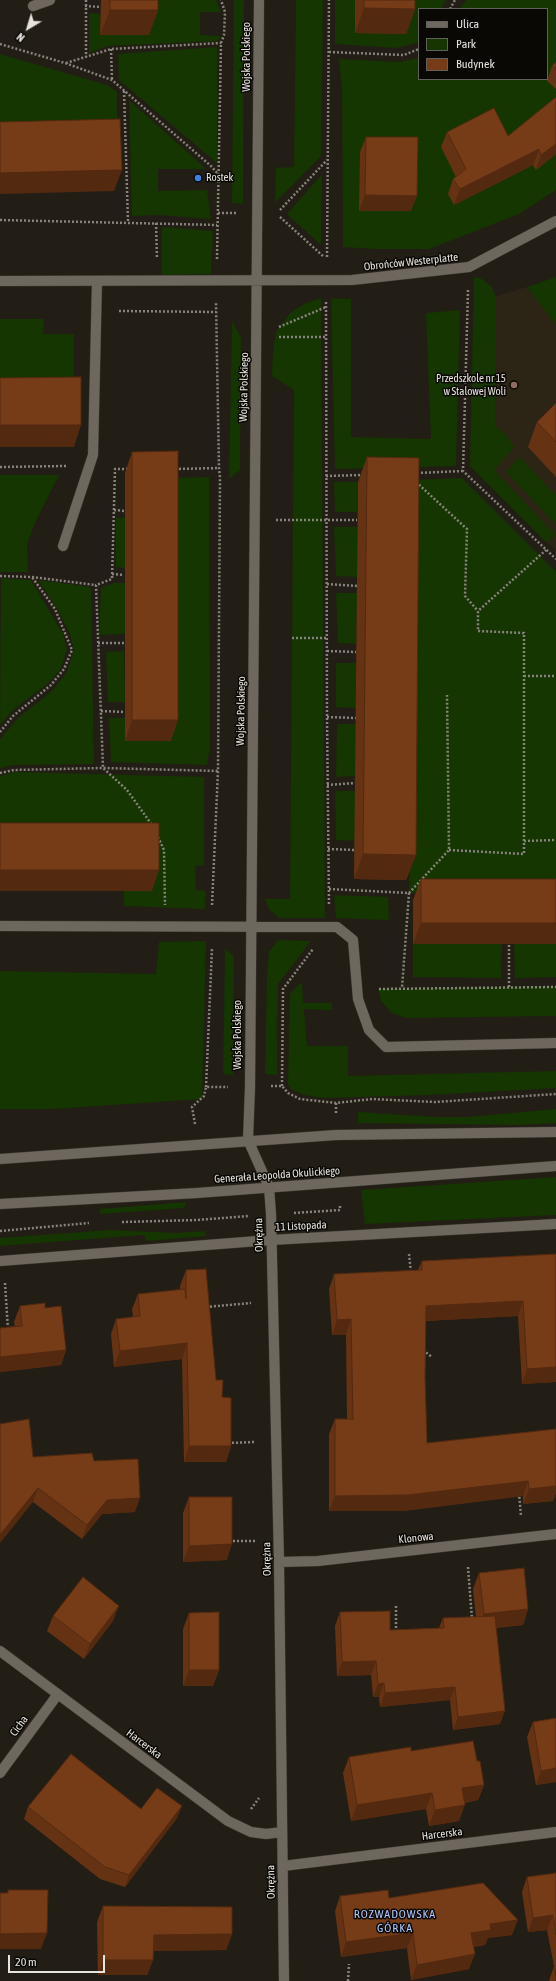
<!DOCTYPE html>
<html>
<head>
<meta charset="utf-8">
<style>
	body { margin:0 }
	#map { position:relative; width:556px; height:1981px; overflow:hidden; background:#231e15; font-family:"Asap Condensed",sans-serif }
	canvas { display:block }
	.legend { position:absolute; left:418px; top:8px; width:130px; height:72px; box-sizing:border-box; background:#0a0805; border:1px solid #62605c; margin:0; padding:5px 7px; list-style:none; font-size:12px; color:#e7e4de }
	.legend li { display:flex; align-items:center; gap:8px; height:20px }
	.legend b { width:20px; border:1px solid #62605c }
	.north { position:absolute; left:8px; top:8px; width:40px; height:40px; -webkit-text-stroke:3px #0a0805; paint-order:stroke; rotate:218deg; font-size:11px; font-weight:700; line-height:16px; text-align:center; color:#e7e4de }
	.north::after { content:''; display:block; margin:auto; width:14px; height:18px; background:#e7e4de; clip-path:polygon(50% 0,100% 100%,50% 72%,0 100%) }
	.scale { position:absolute; left:8px; top:1955px; width:97px; height:18px; box-sizing:border-box; border:2px solid #e7e4de; border-top:0; padding-left:5px; font-size:12px; line-height:14px; white-space:nowrap; color:#e7e4de; -webkit-text-stroke:3px #0a0805; paint-order:stroke }
</style>
</head>
<body>
<div id="map">
<canvas width="556" height="1981"></canvas>
<ul class="legend">
<li><b style="height:5px;background:#6d675d"></b>Ulica</li>
<li><b style="height:11px;background:#153501"></b>Park</li>
<li><b style="height:11px;background:#763b17"></b>Budynek</li>
</ul>
<div class="north">N</div>
<div class="scale">20 m</div>
</div>
<script>
const c = document.querySelector('canvas').getContext('2d');
c.lineJoin = 'round';
function fillPath(path, color) {
  c.fillStyle = color;
  c.fill(path, 'evenodd');
}
function toPath(rows) {
  const path = new Path2D();
  for (const r of rows) {
    path.moveTo(r[0], r[1]);
    for (let i = 2; i < r.length; i += 2) path.lineTo(r[i], r[i + 1]);
  }
  return path;
}
function trace(path, color, width, dash) {
  c.strokeStyle = color;
  c.lineWidth = width;
  c.lineCap = dash ? 'butt' : 'round';
  c.setLineDash(dash || []);
  c.stroke(path);
}
function drawText(font, color, halo, rows, align = 'center') {
  c.font = font + ' "Asap Condensed",sans-serif';
  c.lineWidth = 3;
  c.setLineDash([]);
  c.textBaseline = 'middle';
  c.strokeStyle = halo;
  c.fillStyle = color;
  for (const [text, x, y, turn = 0] of rows) {
    c.save();
    c.translate(x, y);
    c.rotate((+turn || 0) * Math.PI / 180);
    c.textAlign = isNaN(turn) ? turn : align;
    if (halo) c.strokeText(text, 0, 0);
    c.fillText(text, 0, 0);
    c.restore();
  }
}
fillPath(toPath([
	[556,277,556,551,470,466,474,303,550,280]
]), '#2c2415');
fillPath(toPath([
	[149,0,216,0,221,12,200,12,200,35,221,36,218,41,108,46,89,53,89,13,100,14,101,35],
	[234,0,244,0,243,204,232,203],
	[296,0,323,0,321,156,275,203,276,168,294,167],
	[335,0,446,0,441,9,419,9,419,40,416,43,396,48,335,44],
	[466,0,556,0,556,190,519,214,429,249,375,249,343,247,342,90,339,59,399,62,419,58,419,79,547,79,547,9,460,9],
	[217,47,217,163,119,80,118,54],
	[0,54,107,85,117,92,117,134,0,136],
	[129,100,206,169,158,169,158,191,207,190,211,219,158,215,132,216],
	[322,174,321,245,287,214],
	[162,227,213,231,211,274,162,275],
	[474,277,482,279,492,287,496,297,495,425,507,436,514,447,494,470,555,534,547,543,470,466],
	[556,277,556,325,527,287],
	[321,298,325,918,279,918,269,909,265,899,290,899,294,390,272,376,273,352,276,332,290,313,306,303],
	[331,298,351,299,351,437,431,439,426,313,460,310,456,466,335,469],
	[0,319,44,319,43,334,74,334,74,388,0,388],
	[232,321,241,338,240,470,229,479],
	[519,457,556,495,556,525,506,472],
	[0,475,59,475,34,525,27,544,28,572,0,572],
	[209,477,210,747,207,765,111,762,109,718,125,718,170,478],
	[462,478,556,572,556,891,409,893,414,480],
	[334,482,358,482,357,512,335,512],
	[116,518,125,518,125,568,116,567],
	[334,527,357,527,357,577,336,576],
	[1,578,31,580,63,634,67,650,60,670,46,685,13,710,0,725],
	[38,580,91,587,94,764,14,765,0,768,0,739,18,718,51,692,67,672,74,650,70,634,57,608],
	[114,583,125,583,125,634,99,635,101,588],
	[336,593,357,593,356,644,338,643],
	[124,651,125,702,108,702,106,652],
	[336,663,356,663,356,708,336,707],
	[337,724,356,724,355,776,336,777],
	[15,772,204,777,204,865,195,866,196,890,206,891,205,909,124,906,124,891,0,844,0,776],
	[335,791,355,791,355,841,336,840],
	[334,895,388,897,389,920,336,918],
	[278,940,311,941,278,984,277,1075,265,1074,267,974,269,952],
	[206,941,202,1099,53,1109,0,1109,0,971,156,974,159,942],
	[514,942,556,943,556,977,515,978],
	[413,944,502,944,501,978,413,977],
	[225,949,234,956,233,1075,223,1074],
	[302,982,303,1003,332,1003,332,1010,304,1009,307,1046,348,1046,348,1076,556,1071,556,1088,429,1095,325,1098,304,1095,291,1089,288,1084,290,994,294,989],
	[556,986,556,1016,405,1018,392,1013,381,1001,378,989],
	[556,1109,556,1123,521,1125,358,1123,358,1112,435,1117,468,1117],
	[556,1177,556,1215,365,1224,361,1190],
	[186,1202,184,1208,100,1214,100,1209],
	[109,1230,175,1233,205,1231,206,1236,146,1241,144,1235,0,1246,0,1238]
]), '#153501');
const lane = toPath([
	[33,6,50,0],
	[63,546,93,455,97,281]
]);
const street = toPath([
	[259,0,250,1087,248,1140,269,1187,271,1214,279,1562,284,1981],
	[0,281,352,280,469,267,556,221],
	[0,926,337,927,353,940,358,999,369,1030,386,1047,556,1043],
	[0,1261,271,1240,556,1224],
	[279,1562,318,1561,556,1534],
	[0,1651,228,1821,251,1832,266,1834,282,1832],
	[0,1773,58,1694],
	[283,1866,556,1832]
]);
const secondary = toPath([
	[0,1159,336,1135,556,1132],
	[0,1204,197,1193,556,1166]
]);
trace(lane, '#3c3833', 11);
trace(street, '#3c3833', 11);
trace(secondary, '#3c3833', 11);
trace(toPath([
	[86,0,86,57],
	[85,6,101,7],
	[450,9,455,0],
	[0,44,65,63,112,80,211,166,218,174],
	[111,49,112,80],
	[329,52,404,55,419,49],
	[66,63,111,49,221,43],
	[124,91,128,222],
	[280,210,327,160],
	[218,213,236,213],
	[280,217,324,257],
	[0,220,217,225],
	[156,223,157,259],
	[327,257,329,0],
	[217,259,221,43,224,35,225,12,221,0],
	[468,290,463,471,556,559],
	[326,302,327,717,329,905],
	[119,311,216,312],
	[279,327,326,307],
	[279,337,326,337],
	[0,467,66,466],
	[128,469,115,469,112,579,96,585,103,768,127,790,152,825],
	[175,469,219,468],
	[417,473,463,471],
	[326,476,363,475],
	[416,482,467,529,465,596,478,611],
	[114,510,125,511],
	[276,520,357,520],
	[112,574,124,575],
	[0,576,32,577,96,585],
	[327,584,357,586],
	[292,638,327,638],
	[98,643,125,643],
	[327,651,356,652],
	[524,676,556,676],
	[101,711,125,712],
	[327,717,356,718],
	[0,732,13,716,51,685,64,669,72,650,55,609,32,577],
	[0,773,14,770,103,768,218,771],
	[327,785,355,783],
	[158,837,164,850,165,905],
	[524,841,556,840],
	[328,849,355,850],
	[449,850,524,854,524,633,478,631,478,611,546,550],
	[329,889,409,893,402,988],
	[409,893,449,850,447,695],
	[212,905,218,771,220,478,219,468,216,302],
	[509,987,509,944],
	[379,989,556,987],
	[271,1086,282,1086,288,1093,300,1099,336,1103,372,1099,435,1102,556,1094],
	[282,1086,283,989,313,949],
	[206,1087,212,948],
	[336,1103,336,1113],
	[195,1124,192,1107,204,1096,206,1087,228,1087],
	[294,1213,340,1210,340,1204],
	[122,1222,197,1220,249,1216],
	[0,1231,89,1223],
	[409,1254,411,1273],
	[5,1283,8,1330],
	[206,1307,251,1303],
	[423,1350,432,1357],
	[228,1443,255,1442],
	[519,1493,521,1516],
	[229,1541,256,1541],
	[468,1567,472,1619],
	[396,1632,396,1604],
	[251,1809,259,1798],
	[348,1981,349,1964]
]), '#88847d', 2.5, [2, 2]);
trace(lane, '#6d675d', 10);
trace(street, '#6d675d', 10);
trace(secondary, '#6d675d', 10);
fillPath(toPath([
	[101,0,158,0,158,10,149,35,100,35],
	[355,0,415,0,415,9,406,34,355,33],
	[556,62,556,89,547,81,552,66],
	[447,132,508,136,556,154,536,170,533,165,454,205,448,194,453,179,456,177,441,147],
	[366,137,411,211,359,211,360,152],
	[556,403,556,477,528,447,537,422],
	[132,452,171,741,125,741,125,473],
	[367,457,416,855,406,880,354,879,358,482],
	[421,879,556,879,413,944,413,900],
	[556,1254,556,1382,522,1384,518,1316,426,1321,425,1378,427,1443,556,1429,556,1493,553,1501,523,1504,523,1496,403,1511,329,1511,329,1434,335,1419,347,1419,346,1335,332,1335,329,1289,334,1274,418,1270,422,1261],
	[186,1270,216,1380,222,1397,231,1446,226,1462,184,1462,182,1359,114,1367,111,1334,116,1319,133,1317,132,1309,138,1294,180,1290,180,1286],
	[20,1306,45,1308,66,1350,61,1365,0,1372,0,1328,15,1326,14,1322],
	[33,1457,94,1461,135,1512,102,1514,82,1539,33,1502],
	[189,1497,227,1560,183,1562,183,1513],
	[479,1573,528,1609,523,1625,496,1628,500,1724,453,1730,450,1700,380,1707,379,1697,373,1697,371,1675,337,1676,335,1626,340,1612,390,1630,439,1628,443,1618,476,1617,473,1589],
	[189,1613,219,1670,213,1686,183,1686,183,1629],
	[53,1616,113,1621,84,1659,47,1631],
	[556,1718,556,1782,536,1785,527,1737,533,1722],
	[411,1751,477,1761,484,1785,478,1800,465,1803,459,1821,429,1826,426,1809,351,1821,343,1773,349,1757],
	[28,1807,141,1809,177,1818,125,1887,100,1879,24,1819],
	[556,1873,556,1981,549,1981,554,1966,547,1930,528,1932,522,1892,527,1877],
	[340,1896,389,1898,512,1935,488,1938,485,1945,474,1947,469,1969,411,1980,407,1948,341,1957,335,1911],
	[103,1906,232,1934,226,1950,153,1951,153,1960,147,1975,98,1975,97,1922]
]), '#653314');
fillPath(toPath([
	[364,8,415,9,406,34,355,33],
	[110,10,158,10,149,35,100,35],
	[556,144,556,154,536,170,541,155],
	[539,149,533,165,454,205,460,189],
	[122,170,114,191,0,194,0,173],
	[365,195,417,196,411,211,359,211],
	[0,425,81,425,74,447,0,447],
	[132,720,178,720,171,741,125,741],
	[363,854,416,855,406,880,354,879],
	[0,870,159,870,152,891,0,891],
	[421,923,556,923,556,944,413,944],
	[523,1301,518,1316,421,1321,426,1306],
	[351,1319,346,1335,332,1335,337,1320],
	[187,1343,182,1359,114,1367,120,1351],
	[66,1350,61,1365,0,1372,0,1357],
	[556,1367,556,1382,522,1384,527,1369],
	[189,1446,231,1446,226,1462,184,1462],
	[528,1481,523,1496,403,1511,329,1511,335,1496],
	[556,1481,556,1493,553,1501,523,1504,529,1489],
	[38,1488,33,1502,0,1543,0,1535],
	[140,1498,135,1512,102,1514,82,1539,87,1525,107,1500],
	[232,1544,227,1560,183,1562,189,1546],
	[119,1606,113,1621,84,1659,90,1644],
	[528,1609,523,1625,478,1629,484,1614],
	[376,1661,371,1675,337,1676,342,1662],
	[189,1670,219,1670,213,1686,183,1686],
	[384,1683,379,1697,373,1697,378,1684],
	[455,1687,450,1700,380,1707,385,1693],
	[505,1711,500,1724,453,1730,458,1717],
	[556,1768,556,1782,536,1785,541,1771],
	[484,1785,478,1800,457,1804,462,1788],
	[432,1793,426,1809,351,1821,357,1805],
	[465,1805,459,1821,429,1826,435,1810],
	[182,1806,177,1818,125,1887,129,1875],
	[553,1915,547,1930,528,1932,533,1918],
	[518,1920,512,1935,488,1938,485,1945,466,1948,471,1933,490,1924],
	[47,1933,41,1949,0,1949,0,1934],
	[413,1933,407,1948,341,1957,346,1942],
	[232,1934,226,1950,148,1951,154,1935],
	[475,1954,469,1969,411,1980,417,1965],
	[103,1960,153,1960,147,1975,98,1975]
]), '#532910');
const building = toPath([
	[110,0,158,0,158,10,110,10,110,0],
	[364,0,415,0,415,9,364,8,364,0],
	[556,62,556,69,552,66,556,62],
	[556,97,556,144,541,155,539,149,460,189,453,179,466,169,447,132,494,108,508,136,556,97],
	[120,119,122,170,0,173,0,122,120,119],
	[366,137,418,137,417,196,365,195,366,137],
	[81,377,81,425,0,425,0,378,81,377],
	[556,403,556,442,537,422,556,403],
	[178,451,178,720,132,720,132,452,178,451],
	[367,457,419,458,416,855,363,854,367,457],
	[0,823,159,823,159,870,0,870,0,823],
	[421,879,556,879,556,923,421,923,421,879],
	[556,1254,556,1367,527,1369,523,1301,426,1306,425,1378,427,1443,556,1429,556,1486,529,1489,528,1481,408,1495,335,1496,335,1419,353,1419,351,1319,337,1320,334,1274,422,1270,422,1261,556,1254],
	[206,1269,216,1380,223,1380,222,1397,231,1398,231,1446,189,1446,187,1343,120,1351,116,1319,140,1316,138,1294,185,1289,186,1299,186,1270,206,1269],
	[45,1303,45,1308,61,1306,66,1350,0,1357,0,1328,22,1326,20,1306,45,1303],
	[29,1419,33,1457,92,1453,94,1461,138,1459,140,1498,107,1500,87,1525,38,1488,0,1535,0,1424,29,1419],
	[189,1497,232,1497,232,1544,189,1546,189,1497],
	[524,1568,528,1609,484,1614,479,1573,524,1568],
	[83,1577,119,1606,90,1644,53,1616,83,1577],
	[390,1611,390,1630,444,1628,443,1618,495,1616,505,1711,458,1717,455,1687,385,1693,384,1683,378,1684,376,1661,342,1662,340,1612,390,1611],
	[219,1612,219,1670,189,1670,189,1613,219,1612],
	[556,1718,556,1768,541,1771,533,1722,556,1718],
	[473,1741,477,1761,480,1761,484,1785,462,1788,465,1805,435,1810,432,1793,357,1805,349,1757,411,1747,411,1751,473,1741],
	[71,1754,141,1809,157,1788,182,1806,129,1875,105,1867,28,1807,71,1754],
	[556,1873,556,1935,553,1915,533,1918,527,1877,556,1873],
	[483,1883,518,1920,490,1924,491,1930,471,1933,475,1954,417,1965,413,1933,346,1942,340,1896,388,1890,389,1898,483,1883],
	[8,1890,48,1890,47,1933,0,1934,0,1893,8,1893,8,1890],
	[103,1906,232,1907,232,1934,154,1935,153,1960,103,1960,103,1906],
	[554,1966,556,1966,556,1981,554,1966]
]);
fillPath(building, '#763b17');
trace(building, '#532910', 1);
for (const [x, y, r, color] of [
	[198,178,4,"#3f7fe0"],
	[514,385,4,"#8d6e63"]
]) {
  const dot = new Path2D();
  dot.arc(x, y, r, 0, 2 * Math.PI);
  c.fillStyle = color;
  c.fill(dot);
  trace(dot, '#0a0805', 1.5);
}
drawText('11px', '#e7e4de', '#0a0805', [
	["Wojska Polskiego",247,57,-90],
	["Obrońców Westerplatte",411,262,-6],
	["Wojska Polskiego",244,387,-89],
	["Wojska Polskiego",241,711,-89],
	["Wojska Polskiego",238,1035,-90],
	["Generała Leopolda Okulickiego",277,1175,-4],
	["11 Listopada",301,1226,-3],
	["Okrężna",259,1235,-91],
	["Klonowa",416,1538,-6],
	["Okrężna",267,1559,-91],
	["Cicha",19,1726,-54],
	["Harcerska",144,1744,37],
	["Harcerska",442,1834,-7],
	["Okrężna",271,1882,-91]
]);
drawText('11px', '#e7e4de', '#0a0805', [
	["Rostek",206,178],
	["Przedszkole nr 15",506,379,"right"],
	["w Stalowej Woli",506,392,"right"]
], 'left');
c.letterSpacing = '1px';
drawText('12px', '#b0c6fc', '#0a0805', [
	["ROZWADOWSKA",395,1914],
	["GÓRKA",395,1928]
]);
c.letterSpacing = '0px';
</script>
</body>
</html>
